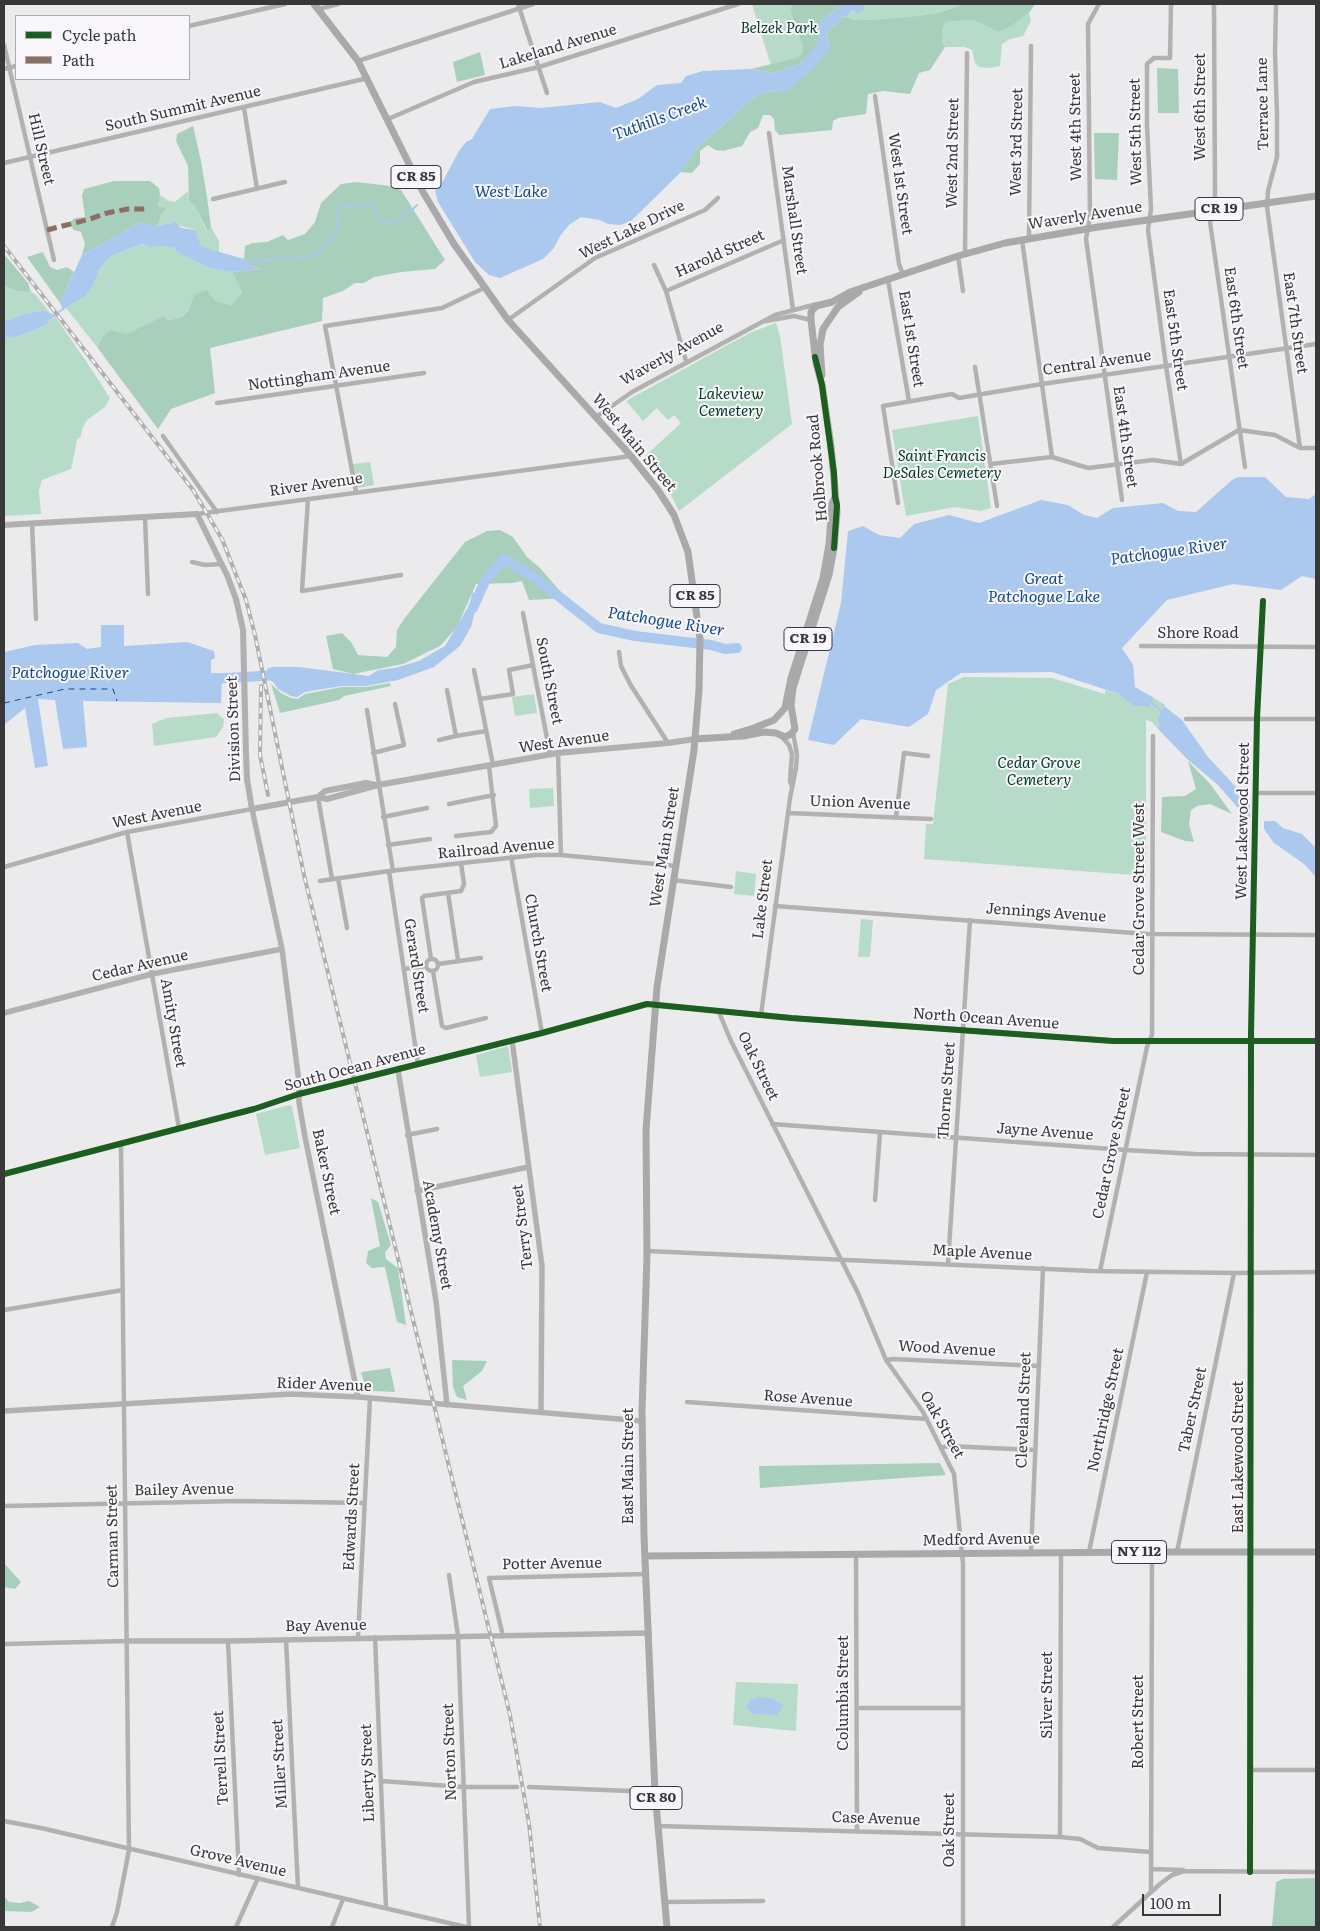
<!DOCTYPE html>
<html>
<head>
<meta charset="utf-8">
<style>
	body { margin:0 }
	#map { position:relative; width:1320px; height:1931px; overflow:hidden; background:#ebeaec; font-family:Literata,serif }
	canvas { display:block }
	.frame { position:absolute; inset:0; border:5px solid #393839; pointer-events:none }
	.legend { position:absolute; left:15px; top:15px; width:175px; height:65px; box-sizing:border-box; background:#f9f7fb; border:1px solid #acabad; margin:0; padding:6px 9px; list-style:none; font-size:15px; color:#393839 }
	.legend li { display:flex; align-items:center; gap:10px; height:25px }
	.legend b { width:25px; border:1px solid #acabad }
	.scale { position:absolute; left:1142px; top:1894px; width:79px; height:22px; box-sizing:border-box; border:2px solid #393839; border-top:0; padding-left:6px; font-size:15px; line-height:18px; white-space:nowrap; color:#393839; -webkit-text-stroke:4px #f9f7fb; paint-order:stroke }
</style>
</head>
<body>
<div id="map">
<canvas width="1320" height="1931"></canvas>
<div class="frame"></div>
<ul class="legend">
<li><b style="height:6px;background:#1b5e20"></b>Cycle path</li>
<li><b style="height:6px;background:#8d6e63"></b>Path</li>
</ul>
<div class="scale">100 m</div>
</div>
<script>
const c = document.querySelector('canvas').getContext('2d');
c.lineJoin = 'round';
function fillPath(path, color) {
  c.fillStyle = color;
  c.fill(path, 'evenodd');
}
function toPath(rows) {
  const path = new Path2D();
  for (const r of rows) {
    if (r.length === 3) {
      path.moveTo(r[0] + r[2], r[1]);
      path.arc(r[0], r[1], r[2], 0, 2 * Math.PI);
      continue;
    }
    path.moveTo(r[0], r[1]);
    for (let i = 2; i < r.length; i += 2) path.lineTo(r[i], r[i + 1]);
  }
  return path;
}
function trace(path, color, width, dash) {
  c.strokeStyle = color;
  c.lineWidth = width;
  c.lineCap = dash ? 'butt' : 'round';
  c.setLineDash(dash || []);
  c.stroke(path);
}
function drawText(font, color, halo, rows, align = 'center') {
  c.font = font + ' Literata,serif';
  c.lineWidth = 4;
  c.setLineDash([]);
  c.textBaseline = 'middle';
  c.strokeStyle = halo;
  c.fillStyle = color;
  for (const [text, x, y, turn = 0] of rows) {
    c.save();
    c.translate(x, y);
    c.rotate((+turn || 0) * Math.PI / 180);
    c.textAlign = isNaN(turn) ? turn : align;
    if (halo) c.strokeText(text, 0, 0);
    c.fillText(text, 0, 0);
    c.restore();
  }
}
fillPath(toPath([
	[752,4,790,4,806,54,772,69],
	[864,4,965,4,938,13,917,16,869,20,855,20,843,16,847,16,854,10,864,7],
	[1029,13,1031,21,1023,36,1010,39,1002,44,1000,66,989,68,979,67,975,63,972,50,965,47,945,47,942,42,942,28,946,22,973,20,999,32,1010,27],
	[188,191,189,200,194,205,206,230,211,227,219,241,219,252,206,248,200,245,196,230,169,223,158,226,161,214,165,208,158,206,160,195,169,201,175,202],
	[144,244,151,247,164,246,175,248,205,266,232,272,242,292,231,305,215,301,189,310,182,317,169,320,163,316,126,334,102,338,97,347,66,308,85,296,93,286,99,270,111,256],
	[4,285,16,291,31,292,35,294,51,314,43,310,21,315,9,320,4,320],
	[55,316,90,367,110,398,105,407,87,420,82,429,81,436,77,440,71,469,42,480,39,491,41,514,4,516,4,338,19,336,46,325],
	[776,323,780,336,792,424,679,511,671,495,643,458,681,423,674,415,668,420,657,408,643,421,626,401,731,343,752,332],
	[978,416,991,508,980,511,955,507,906,516,892,430],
	[370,462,374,485,357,488,353,464],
	[964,677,1052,678,1105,694,1105,690,1119,694,1133,706,1149,707,1154,698,1165,705,1158,719,1159,730,1152,722,1146,720,1146,876,924,859,926,824,933,824,948,684],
	[534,694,537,713,515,716,512,697],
	[217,713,224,719,223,727,216,737,154,746,152,724,166,718],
	[553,788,554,806,530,808,529,789],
	[736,871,756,874,754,896,734,894],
	[861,919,873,920,870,957,858,957],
	[508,1046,512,1072,480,1077,476,1055],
	[289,1105,292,1106,300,1148,265,1155,256,1114],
	[736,1682,798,1684,796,1731,733,1725]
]), '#b6dcc9');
fillPath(toPath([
	[791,4,843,4,820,22,819,37,816,47,800,64,775,73,750,69,797,58,802,54,803,46,791,12],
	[965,4,1035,4,1029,13,1010,27,999,32,973,20,946,22,942,29,942,42,945,47,930,70,919,73,910,94,883,91,868,94,866,114,838,118,833,121,832,130,779,135,775,130,774,119,770,115,763,115,758,128,750,132,742,146,723,151,715,150,708,145,700,151,700,164,692,173,681,172,697,148,756,96,770,91,780,92,830,47,827,36,828,31,843,16,855,20,869,20,917,16,938,13],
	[480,52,485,75,457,82,453,62],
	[1157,68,1178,69,1179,113,1158,113],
	[193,126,201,161,207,197,211,227,207,230,194,205,189,200,188,166,176,141,177,134],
	[1094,133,1119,133,1117,180,1095,179],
	[114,181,150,181,159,188,160,195,158,206,166,208,161,214,158,226,142,223,134,226,82,255,85,244,81,232,74,230,69,223,75,218,85,217,82,196,84,189],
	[357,182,390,186,401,190,445,260,435,269,401,272,374,277,364,283,355,283,343,291,323,298,322,321,210,348,215,393,171,409,158,429,97,347,102,338,110,330,126,334,163,316,169,320,182,317,189,310,194,295,207,290,215,301,231,305,242,292,232,272,261,269,248,265,244,259,245,246,253,243,267,242,283,235,288,240,305,234,315,222,321,203,341,184],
	[43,252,50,267,57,270,67,267,74,272,60,303,27,257],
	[4,254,28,283,31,292,16,291,4,285],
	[500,530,513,537,527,557,540,568,566,598,529,600,522,581,512,583,476,584,457,627,440,646,403,664,353,674,333,669,326,636,342,633,351,642,358,655,387,657,396,647,397,630,404,619,465,542,487,531],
	[390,683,391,686,344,696,339,700,280,713,271,684,281,693,291,698,298,699,305,694,342,687,366,687],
	[1188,761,1211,785,1232,814,1210,804,1197,806,1191,810,1189,824,1194,842,1185,841,1161,832,1162,797,1185,796,1196,789],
	[371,1198,378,1202,391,1245,385,1252,386,1259,398,1268,406,1325,397,1322,385,1267,372,1268,366,1263,368,1251,380,1246],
	[452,1360,487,1361,482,1371,463,1386,467,1400,457,1397,453,1387],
	[390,1368,395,1392,374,1391,366,1389,361,1372],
	[940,1463,946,1475,760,1488,759,1466],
	[4,1563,21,1582,15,1589,4,1587],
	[1316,1878,1316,1927,1272,1927,1276,1882,1283,1879],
	[4,1896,9,1902,20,1903,29,1901,40,1907,31,1912,4,1911]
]), '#a8cfbc');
fillPath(toPath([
	[843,4,864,4,864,7,863,10,857,13,853,10,847,16,843,16,828,31,827,36,830,47,828,52,808,74,787,91,780,92,770,91,756,96,697,148,681,172,631,221,620,225,608,224,600,220,581,217,569,225,560,236,554,248,543,259,500,278,489,275,475,262,438,202,435,191,442,183,459,151,466,142,472,139,490,109,515,106,541,108,600,102,616,108,638,99,657,85,681,83,686,76,703,71,750,69,775,73,800,64,816,46,819,37,820,22],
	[175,222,181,228,196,230,200,244,206,248,244,259,248,265,261,269,232,272,210,268,179,253,175,248,164,246,151,247,143,244,111,256,99,270,93,286,85,296,63,310,60,303,82,255,134,226,142,223,158,226],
	[43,310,55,315,46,325,19,336,4,338,4,320,9,320,21,315],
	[1238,477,1265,477,1286,497,1309,499,1316,494,1316,579,1302,576,1281,590,1233,584,1167,600,1122,648,1133,665,1135,687,1154,698,1149,707,1133,706,1119,694,1052,672,961,673,936,690,928,714,909,727,861,719,834,745,808,740,841,603,848,531,863,526,879,535,900,538,914,524,949,515,979,523,1041,500,1068,505,1084,515,1097,518,1113,508,1163,503,1178,511,1196,512,1232,480],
	[472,592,479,595,471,627,460,646,434,667,398,680,366,686,342,686,305,692,297,697,291,696,278,689,273,682,267,678,267,669,272,667,299,667,369,676,378,670,395,668,419,661,445,646,470,604],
	[101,625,124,625,124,646,187,642,214,651,215,658,211,660,211,673,222,673,221,703,83,701,87,747,63,749,55,700,38,699,48,766,35,768,25,708,4,725,4,652,35,645,78,643,87,649,101,647],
	[1164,706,1182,720,1208,757,1250,802,1250,818,1246,817,1217,784,1187,759,1159,730,1158,719],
	[1264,821,1275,821,1283,828,1302,834,1316,848,1316,877,1304,864,1274,843,1264,829],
	[760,1697,773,1699,784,1705,777,1715,754,1714,749,1710,747,1707,750,1700]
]), '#abc8ef');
trace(toPath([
	[244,262,315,256,336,232,339,208,372,204,377,217,386,223,401,221,417,205],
	[54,316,64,308],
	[1151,702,1162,712]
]), '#abc8ef', 2);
trace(toPath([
	[473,608,485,581,504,559,534,577,599,628,635,636,711,645,725,649,737,648],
	[210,679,278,675]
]), '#abc8ef', 10);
trace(toPath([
	[4,703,65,689,113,689,117,701]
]), '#124b8a', 1, [6, 5]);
trace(toPath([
	[518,4,547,93],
	[1099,4,1088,24,1090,218,1086,239,1122,500],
	[1171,4,1170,58,1154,58,1147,64,1147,125,1151,209,1148,230,1166,366,1181,464],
	[1214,4,1215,199,1210,222,1245,467],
	[1276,4,1275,52,1277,115,1277,157,1268,191,1267,207,1300,448],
	[319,9,338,4],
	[189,26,285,4],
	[4,45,54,260],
	[358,61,533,4],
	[4,69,16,66],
	[875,96,899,264,903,275],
	[244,108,257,189],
	[388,119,474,82,539,67,738,4],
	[769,133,793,310],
	[4,163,368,78],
	[213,199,285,182],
	[1029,239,1031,46],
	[1022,240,1052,457],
	[965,254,967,53],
	[958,256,963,291],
	[654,265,666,291,686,361],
	[888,280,909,401],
	[666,291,784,240],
	[508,320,595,258,705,210,718,198],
	[766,321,794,316,811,320],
	[975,367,997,506],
	[217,403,424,373],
	[596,417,632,392,775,315,817,304],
	[163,436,217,512],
	[991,464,1052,457,1088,468,1153,460,1181,464,1239,430,1275,435,1300,448,1316,448],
	[356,492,325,326,442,308,484,288],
	[308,499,302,591,401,575],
	[898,503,883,406,952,394,959,398,1042,384,1316,344],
	[197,514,631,456],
	[145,517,148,594],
	[32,523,36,619],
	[192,562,205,565,222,564],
	[523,613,550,754],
	[1141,646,1316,647],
	[619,652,621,666,630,684,668,743],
	[474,670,480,699],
	[447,690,456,736,486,731],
	[367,710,393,871],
	[1186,719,1316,719],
	[782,737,789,745,792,754,790,781,792,787],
	[439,740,456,736],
	[373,753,404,745,395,704],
	[558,753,561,855],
	[493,765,480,699,513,694,509,670,533,665],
	[1256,793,1316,793],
	[318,797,332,879],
	[449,804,494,795],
	[788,813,931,819],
	[383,817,427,808],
	[896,817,904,753,928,756],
	[127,832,179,1128],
	[456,836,491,832,496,826,489,766],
	[388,845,430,839],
	[511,857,542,1033],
	[4,867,127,832,252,809],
	[389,871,418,1064],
	[338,878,347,928],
	[673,880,731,887],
	[320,881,389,871,536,855,561,855,676,866],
	[448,893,458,960],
	[775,906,1147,934,1316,935],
	[432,965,6],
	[431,959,422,898,424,896,461,891,464,884,461,863],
	[438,964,481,958],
	[404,969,426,966],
	[433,971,442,1026,446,1028,486,1018],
	[718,1010,731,1041,858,1293,886,1360,923,1412,954,1474,963,1564,963,1927],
	[761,1015,790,798,796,768,797,755,793,732],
	[772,1124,1125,1150,1195,1154,1316,1155],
	[407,1135,437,1129],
	[875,1200,880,1132],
	[647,1251,1091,1271,1234,1273,1316,1272],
	[948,1264,970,920],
	[1100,1271,1147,1047,1152,1035,1153,736],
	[4,1310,123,1290],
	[886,1360,893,1359,1038,1366],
	[687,1402,927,1419],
	[941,1448,947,1446,1035,1450],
	[4,1506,240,1501,365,1503],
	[1089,1552,1147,1272],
	[1177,1552,1234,1273],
	[1031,1553,1043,1268],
	[856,1554,857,1831],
	[449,1575,458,1636,469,1927],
	[503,1636,489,1578,646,1574],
	[358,1637,370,1398],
	[375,1637,386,1908],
	[286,1639,298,1888],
	[228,1641,239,1875],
	[4,1644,126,1641],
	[857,1708,963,1708],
	[1251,1770,1316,1770],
	[381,1781,463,1787,517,1787],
	[529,1787,655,1792],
	[4,1821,41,1828,466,1927],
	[658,1826,1060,1837,1080,1839,1098,1848,1151,1852],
	[1060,1837,1061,1553],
	[1151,1869,1183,1870],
	[1250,1872,1251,1034,1257,718,1263,601],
	[1151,1892,1152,1552],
	[664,1902,763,1901],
	[112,1927,117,1912,129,1850,121,1143],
	[236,1927,258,1878],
	[332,1927,343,1899],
	[1113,1927,1160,1884,1172,1875,1184,1871,1316,1872]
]), '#b2b1b0', 4.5);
trace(toPath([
	[252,809,282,949,299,1082,299,1102,305,1137,358,1397],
	[4,1013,152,974,282,949],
	[512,1040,542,1266,541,1412],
	[398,1070,436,1301,447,1405],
	[4,1174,254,1109,299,1094,542,1033,647,1004,791,1018,1113,1041,1316,1041],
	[417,1191,528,1167],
	[4,1411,291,1394,358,1397,642,1421],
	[126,1641,228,1641,649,1633]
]), '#b2b1b0', 5.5);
trace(toPath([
	[4,525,197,514,227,575,236,599,243,630,246,753,247,779,252,809,318,797,327,799,378,785,558,753,668,743,695,739],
	[318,797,325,791,366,783,376,785]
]), '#b1b0b0', 6);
trace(toPath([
	[314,4,358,61,423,192,454,244,508,320,631,456,658,490,674,515,688,552,700,639,699,690,694,750,657,987,646,1130,647,1256,642,1411,644,1536,655,1792,667,1927],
	[822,375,820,345,823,329,838,307,859,292],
	[734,734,754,728,774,720,785,708,791,678,823,578,829,544,832,504,835,497],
	[695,739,743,736,764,732,776,733,785,737,791,734,795,729,791,705,793,688,829,575,834,548,837,512,831,446,822,385,816,363,811,320,811,312,816,306,832,302,850,292,958,256,1005,243,1098,227,1316,196],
	[645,1556,1152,1552,1316,1552]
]), '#aaa9aa', 7);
const rail = toPath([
	[4,246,193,490,222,539,246,600,255,635,304,875,510,1715,529,1824,540,1927],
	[261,686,260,755,268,795]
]);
trace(rail, '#b0afb0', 4);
trace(rail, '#f9f7fb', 2, [5.5]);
trace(toPath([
	[47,230,90,219,107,213,128,209,145,209]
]), '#8d6e63', 5, [10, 5]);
trace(toPath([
	[815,357,822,385,834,473,835,497,837,505,834,548],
	[4,1174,254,1109,299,1094,542,1033,647,1004,791,1018,1113,1041,1316,1041],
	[1250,1872,1251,1034,1257,718,1263,601]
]), '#1b5e20', 6);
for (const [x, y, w] of [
	[416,177,50],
	[1219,209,48],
	[695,596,50],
	[808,639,48],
	[1139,1552,55],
	[656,1798,52]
]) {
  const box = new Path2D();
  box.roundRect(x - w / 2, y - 11.5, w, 23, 4);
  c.fillStyle = '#f9f7fb';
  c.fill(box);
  trace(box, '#393839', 1);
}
drawText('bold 14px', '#393839', null, [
	["CR 85",416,177],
	["CR 19",1219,209],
	["CR 85",695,596],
	["CR 19",808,639],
	["NY 112",1139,1552],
	["CR 80",656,1798]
]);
drawText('italic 15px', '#003c25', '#f9f7fb', [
	["Belzek Park",779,29],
	["Lakeview",731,395],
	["Cemetery",731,412],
	["Saint Francis",942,457],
	["DeSales Cemetery",942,474],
	["Cedar Grove",1039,764],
	["Cemetery",1039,781]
]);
drawText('15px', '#393839', '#f9f7fb', [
	["Lakeland Avenue",558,47,-17],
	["Terrace Lane",1263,104,-91],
	["West 6th Street",1201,107,-90],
	["South Summit Avenue",183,109,-13],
	["West 4th Street",1076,127,-91],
	["West 5th Street",1136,132,-91],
	["West 3rd Street",1017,142,-89],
	["Hill Street",41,149,77],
	["West 2nd Street",953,153,-89],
	["West 1st Street",900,184,82],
	["Waverly Avenue",1085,216,-9],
	["Marshall Street",794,220,82],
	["West Lake Drive",632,230,-26],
	["Harold Street",720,254,-24],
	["East 6th Street",1236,318,82],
	["East 7th Street",1295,323,82],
	["East 1st Street",911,339,81],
	["East 5th Street",1175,340,82],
	["Waverly Avenue",672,354,-29],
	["Central Avenue",1097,363,-8],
	["Nottingham Avenue",319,376,-8],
	["East 4th Street",1125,437,82],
	["West Main Street",634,443,50],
	["Holbrook Road",818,468,-95],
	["River Avenue",316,485,-8],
	["Shore Road",1198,634],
	["South Street",549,681,79],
	["Division Street",234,729,-92],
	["West Avenue",564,742,-8],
	["Union Avenue",860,803,2],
	["West Avenue",157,815,-11],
	["West Lakewood Street",1243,821,-89],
	["West Main Street",665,847,-81],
	["Railroad Avenue",496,849,-5],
	["Cedar Grove Street West",1140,889,-90],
	["Lake Street",763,899,-83],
	["Jennings Avenue",1046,913,4],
	["Church Street",538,943,80],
	["Cedar Avenue",140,966,-13],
	["Gerard Street",416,966,81],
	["North Ocean Avenue",986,1019,4],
	["Amity Street",173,1023,80],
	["Oak Street",758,1066,64],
	["South Ocean Avenue",355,1068,-15],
	["Thorne Street",947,1091,-86],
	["Jayne Avenue",1045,1132,4],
	["Cedar Grove Street",1112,1153,-78],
	["Baker Street",326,1172,78],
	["Terry Street",523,1227,-97],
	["Academy Street",437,1235,80],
	["Maple Avenue",982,1253,3],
	["Wood Avenue",947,1349,3],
	["Rider Avenue",324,1385,2],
	["Rose Avenue",808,1399,4],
	["Cleveland Street",1024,1410,-88],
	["Northridge Street",1106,1410,-78],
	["Taber Street",1193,1410,-78],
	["Oak Street",942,1425,61],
	["East Lakewood Street",1239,1457,-90],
	["East Main Street",629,1466,-90],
	["Bailey Avenue",184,1490,-1],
	["Edwards Street",352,1517,-87],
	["Carman Street",113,1536,-91],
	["Medford Avenue",981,1540,-1],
	["Potter Avenue",552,1564,-1],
	["Bay Avenue",326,1626,-1],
	["Columbia Street",844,1693,-90],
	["Silver Street",1048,1695,-90],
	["Robert Street",1139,1722,-90],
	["Norton Street",450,1752,-92],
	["Terrell Street",221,1758,-93],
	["Miller Street",280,1764,-93],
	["Liberty Street",368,1773,-92],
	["Case Avenue",876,1819,2],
	["Oak Street",950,1830,-90],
	["Grove Avenue",238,1861,13]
]);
drawText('italic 16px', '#124b8a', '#f9f7fb', [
	["Tuthills Creek",660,119,-20],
	["West Lake",511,192],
	["Patchogue River",1169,552,-8],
	["Great",1044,579],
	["Patchogue Lake",1044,597],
	["Patchogue River",666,622,9],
	["Patchogue River",70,673]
]);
</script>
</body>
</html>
